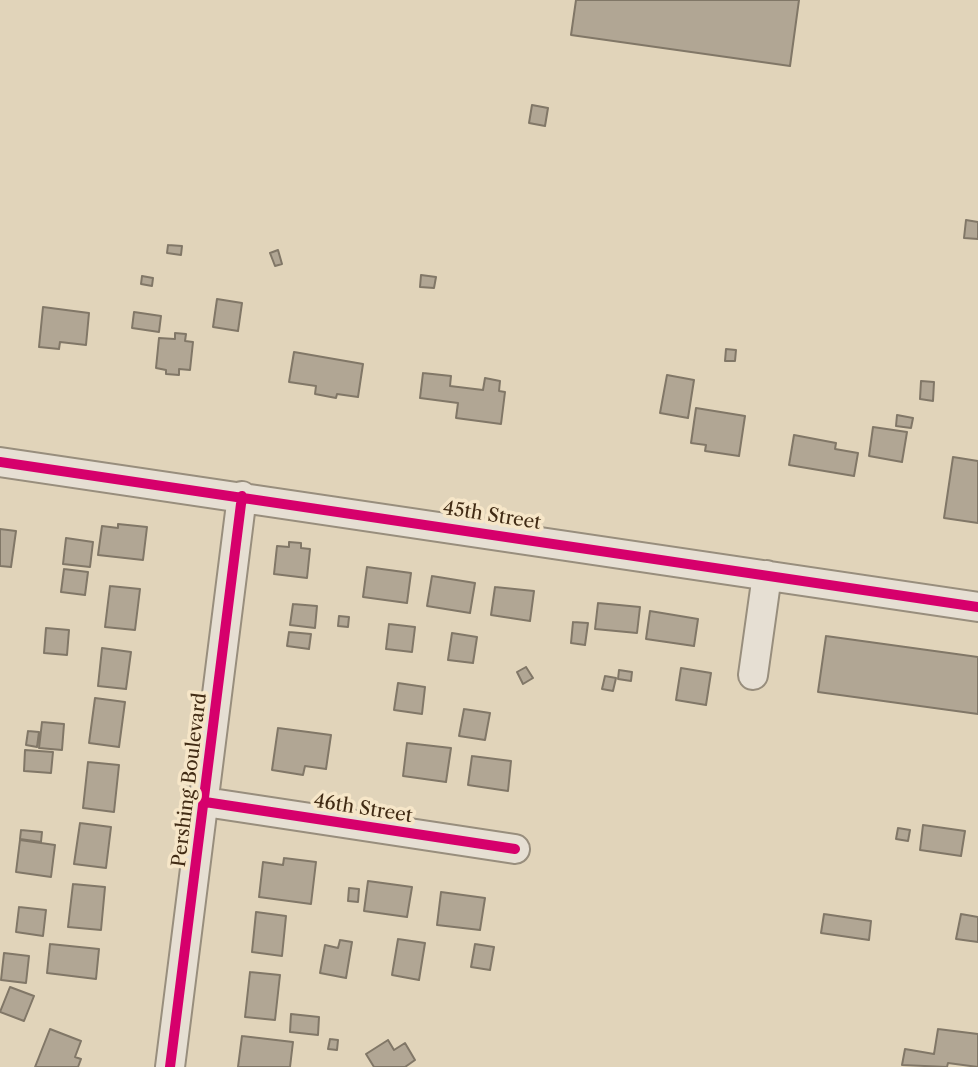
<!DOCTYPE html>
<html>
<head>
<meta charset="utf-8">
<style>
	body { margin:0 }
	canvas { display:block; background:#e1d4ba }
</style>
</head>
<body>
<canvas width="978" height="1067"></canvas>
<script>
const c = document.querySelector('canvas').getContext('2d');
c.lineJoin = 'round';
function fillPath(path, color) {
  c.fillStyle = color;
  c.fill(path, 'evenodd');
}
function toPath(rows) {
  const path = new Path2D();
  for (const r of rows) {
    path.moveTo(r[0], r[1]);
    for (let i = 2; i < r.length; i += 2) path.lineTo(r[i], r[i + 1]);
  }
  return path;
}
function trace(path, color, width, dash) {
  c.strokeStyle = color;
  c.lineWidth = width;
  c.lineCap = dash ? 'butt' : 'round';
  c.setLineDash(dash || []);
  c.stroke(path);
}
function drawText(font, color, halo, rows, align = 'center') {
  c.font = font + ' "Libre Caslon Text",serif';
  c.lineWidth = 7;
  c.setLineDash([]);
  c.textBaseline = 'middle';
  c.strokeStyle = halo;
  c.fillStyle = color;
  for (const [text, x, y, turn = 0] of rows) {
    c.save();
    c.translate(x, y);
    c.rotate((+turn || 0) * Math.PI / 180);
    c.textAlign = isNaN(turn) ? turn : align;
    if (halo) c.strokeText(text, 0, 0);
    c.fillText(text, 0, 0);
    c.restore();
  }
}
const building = toPath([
	[576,0,799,0,790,66,571,35,576,0],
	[532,105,548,108,545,126,529,123,532,105],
	[966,220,978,222,978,239,964,238,966,220],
	[168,245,182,246,181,255,167,253,168,245],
	[278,250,282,264,275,266,270,253,278,250],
	[421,275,436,277,434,288,420,287,421,275],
	[142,276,153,278,152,286,141,284,142,276],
	[217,299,242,303,238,331,213,327,217,299],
	[43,307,89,313,86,345,60,342,59,349,39,347,43,307],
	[134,312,161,316,159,332,132,328,134,312],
	[175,333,186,334,185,341,193,342,190,370,179,369,179,375,166,374,166,370,156,368,159,338,175,339,175,333],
	[726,349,736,350,735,361,725,361,726,349],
	[294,352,363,364,358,397,337,394,336,398,315,394,316,386,289,382,294,352],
	[423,373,451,376,450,386,483,390,485,378,500,381,499,391,505,392,501,424,456,418,458,403,420,398,423,373],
	[667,375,694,380,688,418,660,413,667,375],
	[921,381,934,382,933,401,920,399,921,381],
	[696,408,745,416,739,456,705,451,706,445,691,443,696,408],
	[897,415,913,418,911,428,896,426,897,415],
	[873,427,907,432,902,462,869,456,873,427],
	[794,435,836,443,835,449,858,453,854,476,789,465,794,435],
	[953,457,978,461,978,523,944,518,953,457],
	[118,524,147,527,143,560,98,555,102,526,118,528,118,524],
	[0,529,16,531,11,567,0,566,0,529],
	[66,538,93,542,90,567,63,564,66,538],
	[289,542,301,543,301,548,310,549,307,578,274,574,277,546,289,547,289,542],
	[367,567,411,573,407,603,363,597,367,567],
	[64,569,88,572,85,595,61,592,64,569],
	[432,576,475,583,470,613,427,606,432,576],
	[110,586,140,589,135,630,105,627,110,586],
	[495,587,534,591,530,621,491,615,495,587],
	[598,603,640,607,637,633,595,629,598,603],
	[293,604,317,606,315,628,290,625,293,604],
	[650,611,698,619,694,646,646,639,650,611],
	[339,616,349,617,348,627,338,626,339,616],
	[573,622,588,623,585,645,571,643,573,622],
	[389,624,415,627,412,652,386,649,389,624],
	[46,628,69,630,67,655,44,653,46,628],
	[289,632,311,634,309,649,287,646,289,632],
	[452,633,477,637,473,663,448,660,452,633],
	[826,636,978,657,978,714,818,692,826,636],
	[102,648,131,652,126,689,98,686,102,648],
	[526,667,533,678,523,684,517,672,526,667],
	[681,668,711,673,706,705,676,700,681,668],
	[619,670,632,672,631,681,618,679,619,670],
	[605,676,616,678,613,691,602,689,605,676],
	[398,683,425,687,422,714,394,710,398,683],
	[95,698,125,702,119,747,89,743,95,698],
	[464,709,490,713,485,740,459,736,464,709],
	[42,722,64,724,62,750,39,748,42,722],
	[278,728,331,735,326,769,305,766,303,775,272,770,278,728],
	[28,731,39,732,37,747,26,745,28,731],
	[407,743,451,748,446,782,403,776,407,743],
	[25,750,53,752,51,773,24,771,25,750],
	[472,756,511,761,508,791,468,785,472,756],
	[88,762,119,765,114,812,83,808,88,762],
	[80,823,111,827,106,868,74,864,80,823],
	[923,825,965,831,961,856,920,850,923,825],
	[898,828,910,830,908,841,896,839,898,828],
	[21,830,42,832,41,842,20,839,21,830],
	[20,840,55,845,51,877,16,872,20,840],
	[284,858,316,862,311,904,259,897,263,862,283,865,284,858],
	[368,881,412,887,407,917,364,911,368,881],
	[73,884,105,887,101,930,68,927,73,884],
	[349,888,359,889,358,902,348,901,349,888],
	[441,892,485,898,480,930,437,925,441,892],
	[19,907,46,910,43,936,16,932,19,907],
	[256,912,286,916,282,956,252,952,256,912],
	[824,914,871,921,869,940,821,933,824,914],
	[961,914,978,917,978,942,956,939,961,914],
	[398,939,425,943,419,980,392,975,398,939],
	[340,940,352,942,346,978,320,973,325,945,338,948,340,940],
	[50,944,99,949,96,979,47,973,50,944],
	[475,944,494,947,490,970,471,967,475,944],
	[4,953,29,956,26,983,1,980,4,953],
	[250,972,280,975,275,1020,245,1017,250,972],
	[10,987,34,996,24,1021,0,1012,10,987],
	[291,1014,319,1017,318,1035,290,1032,291,1014],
	[50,1029,81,1041,75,1057,81,1059,78,1067,35,1067,50,1029],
	[938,1029,978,1034,978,1067,948,1063,947,1067,902,1065,905,1049,934,1054,938,1029],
	[242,1036,293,1042,290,1067,238,1067,242,1036],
	[330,1039,338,1040,337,1050,328,1049,330,1039],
	[388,1040,394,1050,405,1043,415,1060,405,1067,374,1067,366,1054,388,1040]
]);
fillPath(building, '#b1a694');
trace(building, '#817767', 2);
const minor = toPath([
	[0,462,978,607],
	[753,675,767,575],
	[205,802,515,849],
	[170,1067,242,496]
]);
trace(minor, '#988e7d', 32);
trace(minor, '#e6dfd3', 28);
trace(toPath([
	[0,462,978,607],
	[205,802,515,849],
	[170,1067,242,496]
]), '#d6006c', 10);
drawText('19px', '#412b14', '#f6e6c8', [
	["45th Street",492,516,9],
	["Pershing Boulevard",190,780,-83],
	["46th Street",363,809,9]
]);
</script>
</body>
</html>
